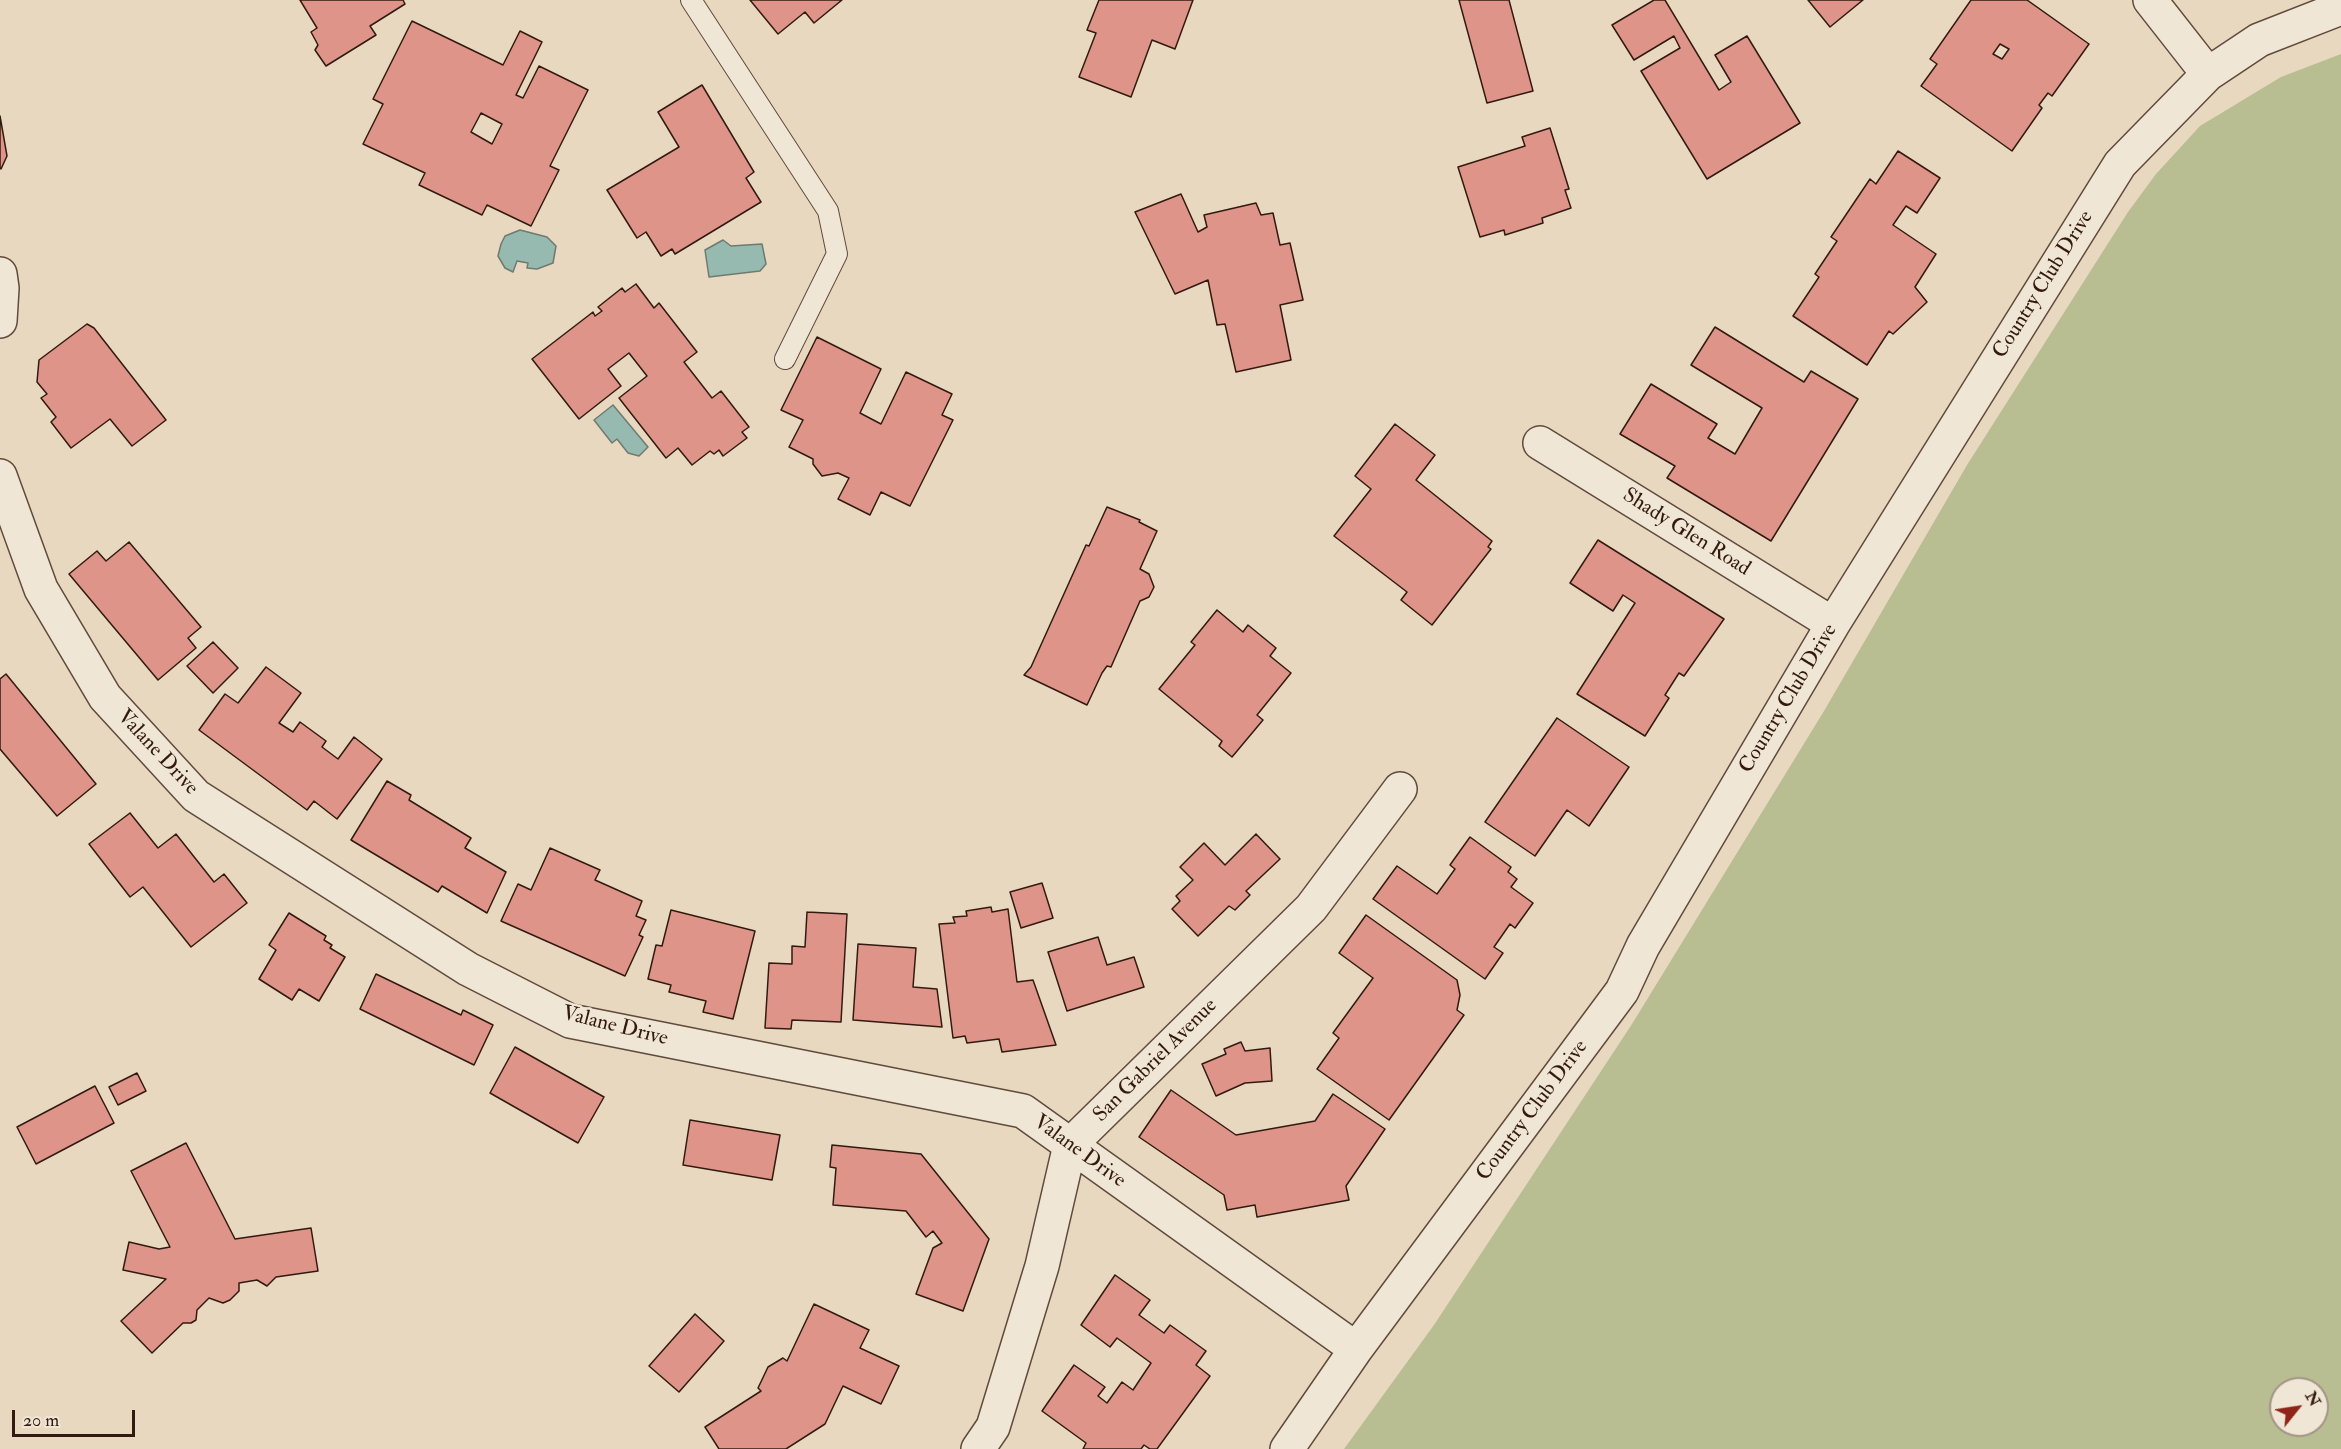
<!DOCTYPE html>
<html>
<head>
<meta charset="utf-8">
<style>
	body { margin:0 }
	#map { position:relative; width:2341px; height:1449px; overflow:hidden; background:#e8d8bf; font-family:"IM FELL Double Pica",serif }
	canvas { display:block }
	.north { position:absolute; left:2269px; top:1377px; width:60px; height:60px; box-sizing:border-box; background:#f0e6d5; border:2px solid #a49486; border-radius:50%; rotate:60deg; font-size:16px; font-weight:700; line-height:24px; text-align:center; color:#331a10 }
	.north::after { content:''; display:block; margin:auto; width:21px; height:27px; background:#8f2418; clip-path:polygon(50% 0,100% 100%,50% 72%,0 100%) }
	.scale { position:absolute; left:12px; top:1410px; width:123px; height:27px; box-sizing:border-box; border:3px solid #331a10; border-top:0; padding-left:8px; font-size:18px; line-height:21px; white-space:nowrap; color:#331a10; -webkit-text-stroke:4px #f0e6d5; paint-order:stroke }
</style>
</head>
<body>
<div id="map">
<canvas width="2341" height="1449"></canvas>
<div class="north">N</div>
<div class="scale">20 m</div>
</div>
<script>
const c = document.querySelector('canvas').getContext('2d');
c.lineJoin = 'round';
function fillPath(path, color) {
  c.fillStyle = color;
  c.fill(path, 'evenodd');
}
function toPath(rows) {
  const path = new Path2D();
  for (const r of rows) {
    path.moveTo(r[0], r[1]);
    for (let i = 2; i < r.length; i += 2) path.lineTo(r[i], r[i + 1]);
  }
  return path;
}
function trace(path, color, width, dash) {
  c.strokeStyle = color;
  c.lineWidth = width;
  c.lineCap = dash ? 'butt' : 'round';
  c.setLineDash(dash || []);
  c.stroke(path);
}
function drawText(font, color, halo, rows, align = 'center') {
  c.font = font + ' "IM FELL Double Pica",serif';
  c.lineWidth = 5;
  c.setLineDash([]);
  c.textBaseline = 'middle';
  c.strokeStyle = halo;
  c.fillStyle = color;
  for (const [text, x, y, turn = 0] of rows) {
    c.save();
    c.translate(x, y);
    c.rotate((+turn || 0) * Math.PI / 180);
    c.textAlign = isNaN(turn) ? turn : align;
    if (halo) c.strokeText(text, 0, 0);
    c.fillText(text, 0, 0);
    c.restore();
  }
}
fillPath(toPath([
	[2341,54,2341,1449,1344,1449,1434,1325,1632,1024,1824,711,1967,465,2128,212,2156,174,2200,126,2281,77],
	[2281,1389,2317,1389,2317,1425,2281,1425]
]), '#b8be91');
const water = toPath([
	[520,230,547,237,556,246,553,263,537,269,527,268,528,263,517,261,513,272,505,268,498,256,501,244,505,236,520,230],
	[723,240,731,246,762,244,766,264,760,271,709,277,705,250,723,240],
	[613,405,648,447,639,456,628,453,617,439,612,443,594,420,613,405]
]);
fillPath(water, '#97bab0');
trace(water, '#6f7a70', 1.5);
const building = toPath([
	[300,0,403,0,405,4,370,26,376,35,326,66,315,50,318,45,311,32,317,28,300,0],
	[750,0,842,0,814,23,805,12,778,34,750,0],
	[1099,0,1193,0,1175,49,1152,40,1131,97,1079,77,1096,33,1087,30,1099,0],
	[1459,0,1509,0,1533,91,1487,103,1459,0],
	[1654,0,1665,0,1719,90,1731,82,1715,55,1747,36,1800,123,1707,179,1641,71,1680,48,1674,36,1634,60,1612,25,1654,0],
	[1808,0,1863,0,1830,27,1808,0],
	[1971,0,2027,0,2089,44,2052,96,2048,93,2039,105,2042,108,2012,151,1921,86,1937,64,1930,59,1971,0],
	[2000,44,2009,49,2002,59,1993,54,2000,44],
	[412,21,503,65,520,31,542,42,516,95,523,98,539,66,588,90,550,166,559,170,531,226,487,205,482,215,419,185,425,173,363,144,383,104,373,99,412,21],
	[481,113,502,124,492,144,471,132,481,113],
	[702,85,754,172,746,178,761,202,675,254,672,249,661,256,646,232,637,238,607,190,679,147,658,112,702,85],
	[0,116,7,156,1,169,0,168,0,116],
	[1550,128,1569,189,1565,190,1571,208,1542,218,1543,223,1505,235,1504,230,1480,237,1458,167,1525,146,1522,137,1550,128],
	[1898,151,1940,178,1917,213,1906,206,1893,225,1936,254,1915,287,1927,302,1893,334,1889,331,1867,365,1793,316,1819,277,1815,274,1837,241,1831,237,1870,179,1876,184,1898,151],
	[1181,194,1198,232,1207,227,1204,215,1256,203,1261,215,1273,213,1280,245,1290,243,1303,300,1280,305,1291,360,1236,372,1225,324,1217,325,1208,280,1175,294,1135,212,1181,194],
	[636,284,654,308,659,303,697,352,684,362,712,398,721,391,749,427,742,432,747,438,723,456,719,450,714,454,710,451,692,465,678,448,666,458,619,398,647,376,629,353,608,369,621,386,579,419,532,359,593,312,595,316,602,311,598,307,622,288,625,292,636,284],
	[87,324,94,328,166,420,132,446,110,419,71,448,51,422,56,417,41,398,47,394,37,382,39,360,87,324],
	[1715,327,1804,382,1811,371,1858,399,1771,541,1667,478,1675,466,1620,434,1651,384,1717,424,1708,438,1735,454,1762,408,1691,365,1715,327],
	[817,337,881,369,860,413,881,424,906,372,952,394,942,415,953,420,910,506,881,492,870,515,838,499,849,478,838,473,822,476,813,464,813,459,789,447,803,420,781,410,817,337],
	[1395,424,1435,455,1416,480,1492,541,1488,547,1491,549,1432,625,1401,600,1407,592,1334,536,1371,489,1355,476,1395,424],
	[1107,507,1140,520,1139,522,1157,531,1140,569,1149,574,1154,587,1149,597,1140,601,1111,667,1107,666,1102,673,1087,705,1024,675,1031,667,1086,545,1089,546,1107,507],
	[1598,540,1724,619,1684,676,1679,673,1665,695,1669,698,1645,736,1577,694,1635,603,1623,595,1613,611,1570,583,1598,540],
	[129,542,201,627,188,638,196,648,158,680,69,574,97,551,106,561,129,542],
	[1217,610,1243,632,1248,625,1276,648,1270,656,1291,673,1257,715,1263,720,1232,757,1219,746,1222,741,1159,689,1195,645,1191,642,1217,610],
	[213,642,238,668,213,693,187,666,213,642],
	[266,667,301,693,279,723,293,732,300,722,326,741,322,747,338,759,354,737,382,759,337,819,314,801,307,810,199,730,225,694,238,703,266,667],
	[6,674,96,784,57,816,0,749,0,679,6,674],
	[1557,718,1629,767,1589,826,1567,810,1535,856,1485,822,1557,718],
	[387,781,411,795,409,800,471,838,465,848,506,872,487,913,442,886,438,892,351,840,387,781],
	[130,813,158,848,176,834,214,882,224,874,247,903,191,947,143,887,130,897,89,844,130,813],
	[1256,834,1280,859,1246,891,1250,895,1235,910,1229,906,1198,936,1172,909,1180,901,1176,896,1193,880,1180,867,1204,843,1225,865,1256,834],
	[1470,837,1511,867,1508,872,1517,879,1511,887,1533,903,1515,928,1510,924,1494,947,1503,953,1485,979,1373,899,1397,866,1437,894,1455,869,1450,865,1470,837],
	[550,848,600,870,595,880,642,901,636,916,646,920,639,935,643,937,625,976,501,921,518,884,531,890,550,848],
	[1042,883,1053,918,1021,928,1010,892,1042,883],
	[991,907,992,912,1008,909,1017,982,1033,980,1056,1045,1002,1052,999,1039,967,1043,965,1036,953,1038,939,924,955,923,953,917,967,916,966,911,991,907],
	[671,910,755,931,733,1019,703,1012,706,1001,669,992,671,985,648,979,656,945,662,946,671,910],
	[807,912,847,914,841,1022,792,1020,791,1029,765,1028,769,963,792,964,792,946,805,947,807,912],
	[289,913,326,936,324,940,332,945,330,948,345,957,319,1001,299,989,292,1000,259,979,276,950,269,945,289,913],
	[1366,915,1457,980,1460,995,1457,1010,1464,1015,1389,1120,1317,1069,1339,1038,1333,1033,1373,978,1339,953,1366,915],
	[1098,937,1107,965,1134,957,1144,987,1067,1011,1048,952,1098,937],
	[858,944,916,948,913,987,937,989,942,1027,853,1020,858,944],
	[376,974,461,1015,463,1010,493,1025,474,1065,360,1009,376,974],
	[1241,1042,1245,1051,1270,1048,1272,1081,1245,1083,1216,1096,1202,1064,1226,1054,1224,1049,1241,1042],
	[515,1047,604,1097,578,1143,490,1093,515,1047],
	[137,1073,146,1091,118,1105,109,1087,137,1073],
	[95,1086,114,1123,36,1164,17,1127,95,1086],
	[1171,1090,1236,1135,1315,1121,1333,1094,1385,1129,1346,1186,1349,1200,1257,1217,1255,1205,1227,1210,1224,1195,1139,1137,1171,1090],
	[690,1120,780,1135,772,1180,683,1165,690,1120],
	[186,1143,235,1239,311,1228,318,1271,276,1277,267,1286,257,1280,239,1283,239,1291,230,1300,223,1303,209,1298,197,1310,196,1320,191,1323,183,1323,152,1353,121,1321,166,1279,123,1270,129,1242,159,1249,170,1247,131,1171,186,1143],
	[832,1145,921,1154,989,1239,963,1311,916,1294,933,1248,942,1243,933,1231,926,1237,906,1211,833,1205,836,1168,830,1167,832,1145],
	[1115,1275,1150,1300,1139,1315,1164,1333,1170,1325,1206,1351,1196,1365,1210,1376,1157,1449,1150,1449,1144,1445,1141,1449,1083,1449,1086,1443,1042,1411,1074,1365,1105,1387,1098,1396,1107,1403,1122,1382,1133,1390,1151,1363,1117,1338,1110,1347,1081,1325,1115,1275],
	[814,1304,869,1330,860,1348,899,1366,881,1404,843,1386,825,1424,786,1449,719,1449,705,1427,761,1391,758,1388,768,1367,783,1358,787,1361,814,1304],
	[695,1314,724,1341,679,1392,649,1366,695,1314]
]);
fillPath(building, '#de9489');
trace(building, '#331a10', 1.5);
const service = toPath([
	[691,0,828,211,837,254,785,359]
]);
const minor = toPath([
	[2150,0,2208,74],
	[0,274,2,288,0,321],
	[1540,443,1833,624],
	[0,476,41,589,105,697,196,796,468,969,570,1021,1023,1111,1356,1349],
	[978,1449,993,1427,1042,1266,1070,1145,1311,908,1400,789],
	[1287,1449,1356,1349,1622,991,1643,946,1833,624,2120,164,2208,74,2259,40,2341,8]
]);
trace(service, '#604a3c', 22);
trace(minor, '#604a3c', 36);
trace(service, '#f0e6d5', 20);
trace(minor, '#f0e6d5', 33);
drawText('21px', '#331a10', '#f0e6d5', [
	["Country Club Drive",2044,285,-58],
	["Shady Glen Road",1686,533,32],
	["Country Club Drive",1789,699,-59],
	["Valane Drive",157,753,47],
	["Valane Drive",615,1027,14],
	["San Gabriel Avenue",1156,1061,-45],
	["Country Club Drive",1533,1111,-53],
	["Valane Drive",1079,1152,36]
]);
</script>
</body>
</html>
